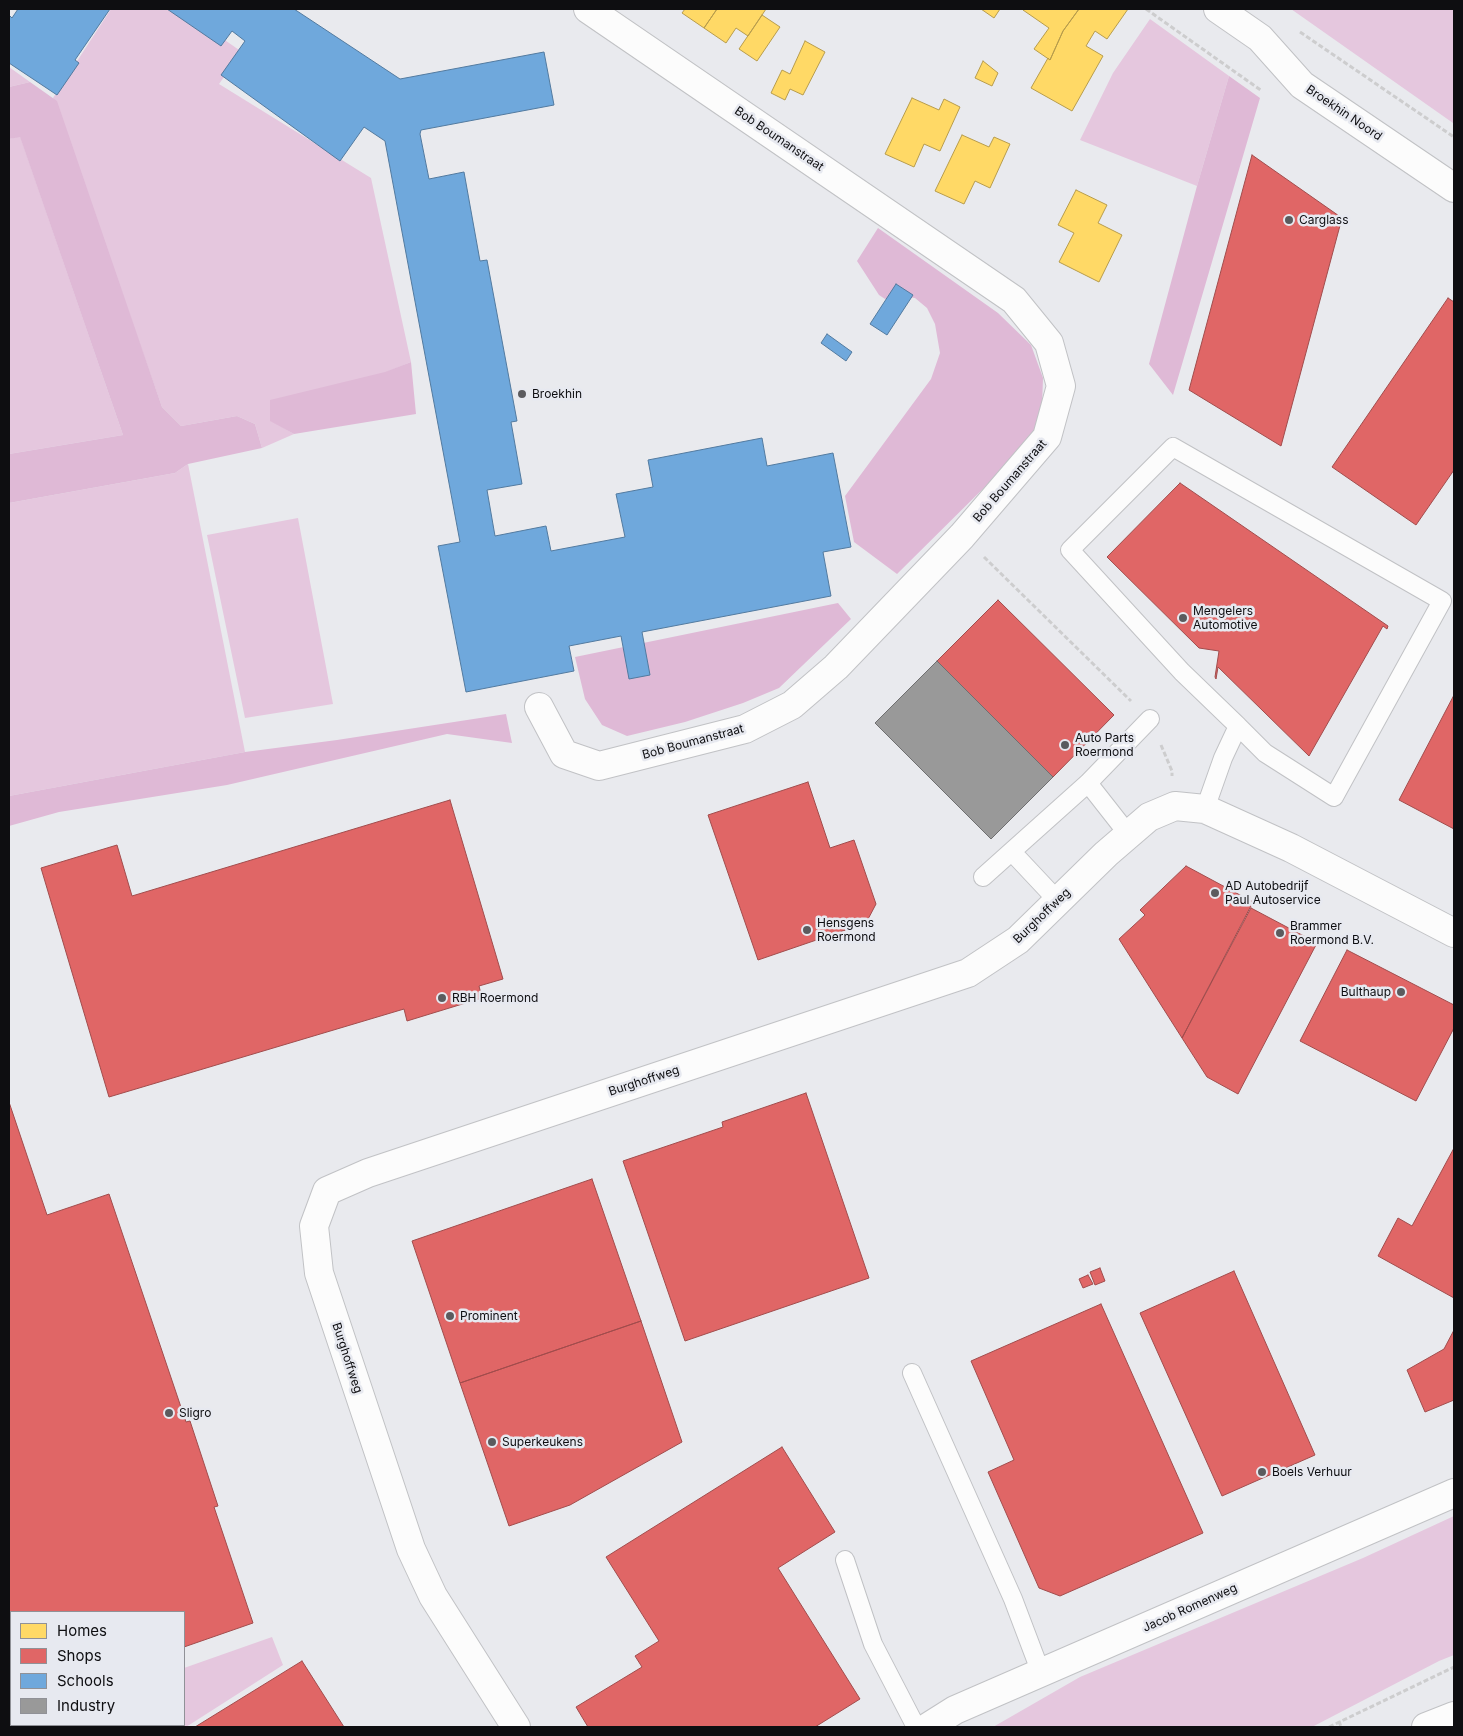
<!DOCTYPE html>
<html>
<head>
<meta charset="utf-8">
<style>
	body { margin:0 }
	#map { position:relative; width:1463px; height:1736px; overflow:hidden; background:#e9eaee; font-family:Inter,sans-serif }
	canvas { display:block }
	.frame { position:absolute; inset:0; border:10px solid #0e0e11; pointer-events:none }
	.legend { position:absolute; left:10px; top:1611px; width:175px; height:115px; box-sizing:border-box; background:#e7e9f0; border:1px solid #909197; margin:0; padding:6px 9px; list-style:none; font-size:15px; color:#0e0e11 }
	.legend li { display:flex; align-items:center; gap:10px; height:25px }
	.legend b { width:25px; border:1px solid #909197 }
</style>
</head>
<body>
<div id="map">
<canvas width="1463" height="1736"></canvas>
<div class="frame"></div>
<ul class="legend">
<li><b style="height:14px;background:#ffd966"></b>Homes</li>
<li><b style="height:14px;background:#e06666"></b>Shops</li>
<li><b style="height:14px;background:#6fa8dc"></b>Schools</li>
<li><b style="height:14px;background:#999"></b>Industry</li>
</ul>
</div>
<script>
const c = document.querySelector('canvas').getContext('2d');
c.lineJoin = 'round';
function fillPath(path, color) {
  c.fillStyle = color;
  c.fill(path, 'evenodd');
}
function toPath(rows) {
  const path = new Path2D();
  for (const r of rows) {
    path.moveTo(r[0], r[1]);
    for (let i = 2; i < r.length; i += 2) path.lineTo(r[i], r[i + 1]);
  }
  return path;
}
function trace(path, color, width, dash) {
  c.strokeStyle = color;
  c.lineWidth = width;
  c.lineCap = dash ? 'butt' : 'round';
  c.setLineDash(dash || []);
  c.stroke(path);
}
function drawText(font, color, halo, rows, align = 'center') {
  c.font = font + ' Inter,sans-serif';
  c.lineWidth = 5;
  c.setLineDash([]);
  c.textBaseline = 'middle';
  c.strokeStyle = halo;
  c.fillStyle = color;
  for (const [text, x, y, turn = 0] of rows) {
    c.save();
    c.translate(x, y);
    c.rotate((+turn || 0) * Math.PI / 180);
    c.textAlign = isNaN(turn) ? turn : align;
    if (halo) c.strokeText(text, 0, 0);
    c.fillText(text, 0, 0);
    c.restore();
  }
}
fillPath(toPath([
	[111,9,180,9,242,52,219,84,371,178,411,362,270,420,294,434,262,448,255,424,237,416,181,426,162,407,53,98],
	[1291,9,1454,9,1454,118,1453,123],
	[1150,19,1229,76,1197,186,1080,140,1113,73],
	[9,67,30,82,9,87],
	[20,136,123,435,9,454,9,139],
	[188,464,245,752,9,796,9,503,175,473],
	[298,518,333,704,245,718,207,535],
	[1454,1516,1454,1655,1439,1661,1312,1727,993,1727,1080,1677,1363,1558],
	[272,1637,283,1665,186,1727,18,1727,25,1725,184,1725,184,1668]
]), '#e5c7de');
fillPath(toPath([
	[1229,76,1260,98,1173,395,1149,364,1197,186],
	[30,82,57,101,162,407,181,426,237,416,255,424,262,448,188,464,175,473,9,503,9,454,123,435,20,137,9,139,9,87],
	[878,228,998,313,1031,345,1043,378,1042,407,1034,433,1008,464,897,574,854,542,845,496,931,379,940,353,935,324,927,308,915,298,898,296,885,299,879,295,857,261],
	[411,362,416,414,294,434,270,421,270,400,385,372],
	[838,603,851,619,779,688,743,703,685,722,627,736,602,725,585,699,575,657],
	[506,714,512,743,447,734,227,785,59,812,9,826,9,796,245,752,337,740]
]), '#dfb9d6');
const homes = toPath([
	[685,9,717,9,704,28,682,13,685,9],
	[717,9,766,9,748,36,736,28,726,43,704,28,717,9],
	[981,9,1000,9,994,18,981,9],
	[1025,9,1079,9,1063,31,1050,60,1034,49,1049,28,1023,10,1025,9],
	[1079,9,1128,9,1107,39,1095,31,1086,46,1103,56,1072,111,1031,88,1048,58,1050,60,1063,31,1079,9],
	[762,15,780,27,757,61,739,49,762,15],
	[805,41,825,52,803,95,790,89,785,100,771,93,782,70,790,74,805,41],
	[983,61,998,73,992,86,975,78,983,61],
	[912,98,939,110,944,99,960,107,940,151,924,144,914,167,885,154,912,98],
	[962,135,989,147,994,137,1010,144,990,188,975,181,964,204,935,191,962,135],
	[1076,190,1107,205,1098,223,1122,235,1099,282,1059,262,1074,233,1058,225,1076,190]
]);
fillPath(homes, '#ffd966');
trace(homes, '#b79c4c', 1);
const shops = toPath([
	[1252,155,1342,218,1281,446,1189,390,1252,155],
	[1448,298,1454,302,1454,470,1416,525,1332,467,1448,298],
	[1180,483,1388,626,1387,629,1383,626,1309,756,1218,667,1216,679,1215,677,1219,651,1199,648,1107,557,1180,483],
	[998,600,1114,715,1053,777,937,661,998,600],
	[1454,695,1454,829,1399,800,1454,695],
	[808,782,830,848,854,840,876,904,866,923,758,960,708,815,808,782],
	[450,800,503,979,479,986,482,998,407,1021,404,1009,109,1097,41,868,117,845,132,896,450,800],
	[1186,866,1253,902,1182,1038,1119,939,1145,915,1140,910,1186,866],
	[1251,908,1317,943,1238,1094,1207,1077,1182,1038,1251,908],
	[1347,950,1454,1005,1454,1028,1416,1101,1300,1041,1347,950],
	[806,1093,869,1278,685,1341,623,1161,723,1127,722,1122,806,1093],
	[9,1102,47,1215,109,1194,186,1422,190,1421,218,1506,214,1507,253,1623,184,1647,184,1612,11,1612,11,1705,9,1705,9,1102],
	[1454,1148,1454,1298,1378,1256,1398,1218,1412,1226,1454,1148],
	[592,1179,641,1321,460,1383,412,1241,592,1179],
	[1100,1268,1105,1281,1095,1285,1090,1272,1100,1268],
	[1234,1271,1315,1455,1222,1496,1140,1313,1234,1271],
	[1088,1275,1093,1284,1083,1288,1079,1279,1088,1275],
	[1101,1304,1203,1533,1060,1596,1039,1588,988,1472,1014,1460,971,1361,1101,1304],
	[641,1321,682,1442,570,1505,509,1526,460,1383,641,1321],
	[1454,1330,1454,1400,1425,1412,1407,1370,1444,1349,1454,1330],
	[782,1447,835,1532,778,1568,860,1699,815,1727,588,1727,576,1707,642,1667,635,1656,659,1641,606,1557,782,1447],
	[302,1661,344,1727,195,1727,302,1661]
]);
fillPath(shops, '#e06666');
trace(shops, '#a14c4c', 1);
const schools = toPath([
	[18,9,110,9,75,60,79,63,57,95,9,63,9,15,12,18,18,9],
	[167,9,294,9,400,79,544,52,554,105,421,130,420,134,429,179,464,172,480,261,487,260,517,421,511,422,522,484,487,490,495,536,546,526,551,551,625,537,616,494,653,487,648,460,762,438,767,466,833,453,851,547,823,552,831,596,642,632,650,675,629,679,621,636,569,646,574,671,466,692,438,546,460,542,385,141,364,127,340,161,221,75,245,41,232,31,221,46,167,9],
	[896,284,913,295,887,335,870,324,896,284],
	[827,334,852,352,846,361,821,343,827,334]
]);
fillPath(schools, '#6fa8dc');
trace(schools, '#527a9f', 1);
const industry = toPath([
	[937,661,1053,777,991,839,875,723,937,661]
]);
fillPath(industry, '#999');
trace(industry, '#6f6f70', 1);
const lane = toPath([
	[1088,783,1128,834],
	[1205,809,1223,758,1238,726,1265,753,1334,797,1442,601,1173,447,1070,550,1182,672,1238,726],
	[1012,852,1058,901],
	[983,877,1088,783,1150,719],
	[912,1373,1013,1599,1041,1673],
	[845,1560,873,1644,916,1727]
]);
const street = toPath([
	[539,707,564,754,599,766,745,729,792,705,836,667,962,536,1047,437,1061,386,1049,343,1014,300,588,9],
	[516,1727,433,1596,411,1549,319,1273,314,1226,327,1191,368,1173,968,973,1018,940,1106,854,1149,817,1175,806,1205,809,1291,848,1454,933],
	[928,1727,955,1710,1454,1493]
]);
const secondary = toPath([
	[1218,9,1260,38,1302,85,1454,188],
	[1426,1727,1454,1716]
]);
trace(lane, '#c1c2c5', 20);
trace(street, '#c1c2c5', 30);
trace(secondary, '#c1c2c5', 30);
trace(toPath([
	[1146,9,1262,91],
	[1300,32,1454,137],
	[984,557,1131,701],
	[1161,745,1172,771,1172,776],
	[1339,1721,1341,1727],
	[1329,1727,1454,1667]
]), '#cdcdce', 3, [5, 2.5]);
trace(lane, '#fcfcfc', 18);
trace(street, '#fcfcfc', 28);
trace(secondary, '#fcfcfc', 28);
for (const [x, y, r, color] of [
	[1289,220,5,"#5b5b5e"],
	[522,394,5,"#5b5b5e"],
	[1183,618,5,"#5b5b5e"],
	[1065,745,5,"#5b5b5e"],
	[1215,893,5,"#5b5b5e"],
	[807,930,5,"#5b5b5e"],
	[1280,933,5,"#5b5b5e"],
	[1401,992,5,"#5b5b5e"],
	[442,998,5,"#5b5b5e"],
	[450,1316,5,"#5b5b5e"],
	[169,1413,5,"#5b5b5e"],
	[492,1442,5,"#5b5b5e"],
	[1262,1472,5,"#5b5b5e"]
]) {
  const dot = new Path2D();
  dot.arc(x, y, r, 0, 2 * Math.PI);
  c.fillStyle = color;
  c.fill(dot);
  trace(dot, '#e7e9f0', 2);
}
drawText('12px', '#0e0e11', '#e7e9f0', [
	["Broekhin Noord",1344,113,34],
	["Bob Boumanstraat",779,139,34],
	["Bob Boumanstraat",1010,481,-49],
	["Bob Boumanstraat",693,742,-15],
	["Burghoffweg",1042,916,-44],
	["Burghoffweg",644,1081,-18],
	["Burghoffweg",347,1358,72],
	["Jacob Romenweg",1190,1608,-24]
]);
drawText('12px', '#0e0e11', '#e7e9f0', [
	["Carglass",1299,220],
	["Broekhin",532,394],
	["Mengelers",1193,611],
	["Automotive",1193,625],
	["Auto Parts",1075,738],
	["Roermond",1075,752],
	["AD Autobedrijf",1225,886],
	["Paul Autoservice",1225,900],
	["Hensgens",817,923],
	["Roermond",817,937],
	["Brammer",1290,926],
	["Roermond B.V.",1290,940],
	["Bulthaup",1391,992,"right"],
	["RBH Roermond",452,998],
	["Prominent",460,1316],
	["Sligro",179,1413],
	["Superkeukens",502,1442],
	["Boels Verhuur",1272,1472]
], 'left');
</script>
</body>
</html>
